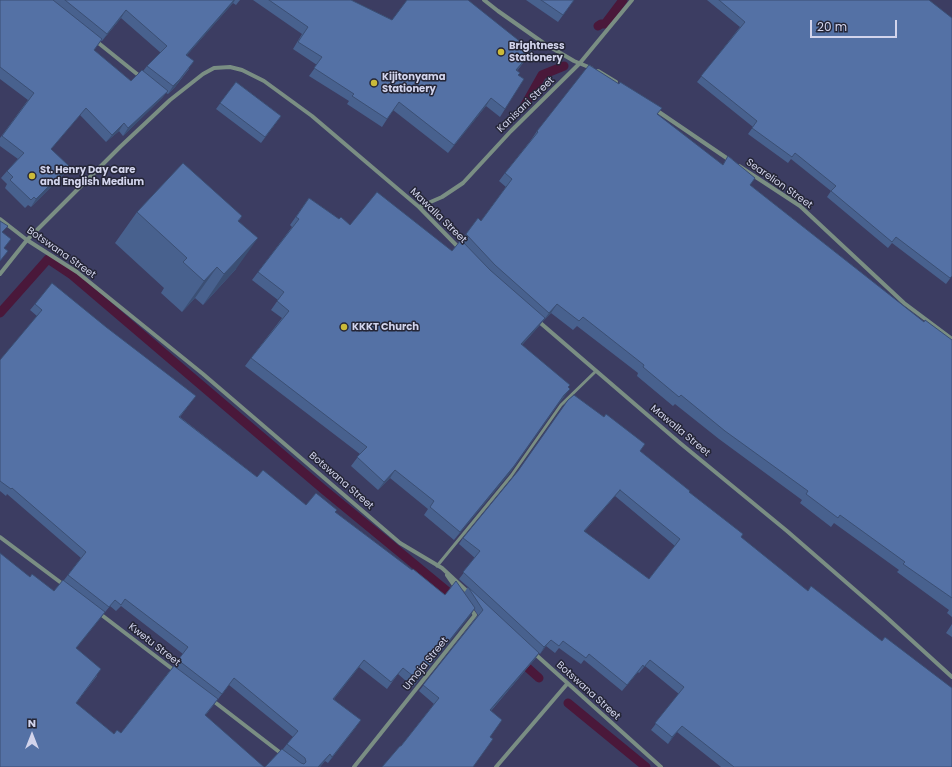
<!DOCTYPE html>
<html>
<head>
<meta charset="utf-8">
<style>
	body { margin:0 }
	#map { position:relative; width:952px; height:767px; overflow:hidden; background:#3c3d62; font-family:Poppins,sans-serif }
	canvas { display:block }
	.north { position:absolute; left:12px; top:715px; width:40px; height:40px; -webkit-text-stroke:3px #252637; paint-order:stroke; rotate:0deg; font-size:11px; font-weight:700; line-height:16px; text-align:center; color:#d2d4ec }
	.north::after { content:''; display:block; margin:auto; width:14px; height:18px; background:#d2d4ec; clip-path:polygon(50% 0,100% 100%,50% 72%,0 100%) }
	.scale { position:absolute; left:810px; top:20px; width:87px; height:18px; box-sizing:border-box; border:2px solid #d2d4ec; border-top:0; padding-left:5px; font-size:12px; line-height:14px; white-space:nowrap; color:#d2d4ec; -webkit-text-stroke:3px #252637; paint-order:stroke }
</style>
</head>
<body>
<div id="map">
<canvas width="952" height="767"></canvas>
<div class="north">N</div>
<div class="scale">20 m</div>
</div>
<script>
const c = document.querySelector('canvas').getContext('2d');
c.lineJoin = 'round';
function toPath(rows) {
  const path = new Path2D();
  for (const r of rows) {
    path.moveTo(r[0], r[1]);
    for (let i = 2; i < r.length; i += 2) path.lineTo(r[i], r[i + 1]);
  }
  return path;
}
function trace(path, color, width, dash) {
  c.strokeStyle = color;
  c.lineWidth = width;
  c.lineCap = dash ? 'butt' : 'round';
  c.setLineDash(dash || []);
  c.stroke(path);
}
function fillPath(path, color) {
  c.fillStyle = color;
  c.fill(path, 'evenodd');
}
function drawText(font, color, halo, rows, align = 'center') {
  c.font = font + ' Poppins,sans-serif';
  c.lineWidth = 3;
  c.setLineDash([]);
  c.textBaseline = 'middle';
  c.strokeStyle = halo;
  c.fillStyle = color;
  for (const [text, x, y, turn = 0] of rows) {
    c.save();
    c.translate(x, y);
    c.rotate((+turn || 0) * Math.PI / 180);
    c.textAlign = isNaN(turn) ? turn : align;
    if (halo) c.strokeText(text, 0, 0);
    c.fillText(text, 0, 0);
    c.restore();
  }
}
trace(toPath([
	[598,26,601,24,605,24,623,0],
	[525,105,542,75,564,66],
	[0,313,48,259,72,275,323,489,453,596],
	[519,660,539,678],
	[568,703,646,767]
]), '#4a183a', 9);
trace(toPath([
	[437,566,511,476,561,405,596,371]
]), '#7a8e83', 3);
trace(toPath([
	[484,0,498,11,545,44,574,61,591,68],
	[96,41,142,78],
	[598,71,616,82],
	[656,110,731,161],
	[739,166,800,206,904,303,952,339],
	[419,207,442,197,463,183,511,131,580,63,632,0],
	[0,219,27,240,77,272,203,374,400,543,442,568,470,594],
	[0,274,27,240,120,147,170,100,203,74,214,68,230,67,242,70,264,81,312,116,419,207,460,249],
	[537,320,680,443,787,531,885,616,952,677],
	[0,537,64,585],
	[447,575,456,588],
	[99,613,175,671],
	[534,653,661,767],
	[212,700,282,754],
	[354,767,475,615,470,608],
	[496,767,567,684]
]), '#7a8e83', 4);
fillPath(toPath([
	[0,0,240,0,236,5,233,3,187,55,189,69,175,87,168,94,166,93,162,98,123,136,119,131,106,142,80,115,51,149,64,174,31,207,28,205,25,208,5,188,7,184,1,178,7,171,18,159,0,146,0,138,28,100,0,79],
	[121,18,161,53,147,66,143,71,131,81,94,50,101,41,102,41],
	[253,0,351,0,392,20,532,51,517,71,518,75,505,109,500,117,486,106,448,153,393,110,382,127,347,104,349,101,309,76,317,65,293,49,302,34],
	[526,0,574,0,558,22],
	[707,0,929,0,952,276,946,284,892,243,888,248,827,197,831,191,791,159,788,163,748,134,753,127,697,82,740,27],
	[236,82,281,116,261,143,216,109],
	[657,114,722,165,750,185,924,322,952,340,952,617,947,613,949,610,897,572,899,570,834,523,831,527,800,503,802,500,719,439,675,404,673,406,637,376,638,373,577,326,573,330,551,313,543,321,539,326,522,345,568,387,564,397,559,403,509,474,454,540,424,515,428,509,390,478,378,490,351,466,360,454,245,366,251,358,282,318,271,310,278,300,252,280,292,227,290,225,309,198,339,219,350,225,452,251,466,234,481,221,506,187,499,181,505,173,531,140,537,131],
	[137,212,242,216,238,222,236,269,203,305,195,298,182,312,161,293,164,288,115,243],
	[35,304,191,402,180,417,257,477,306,505,335,512,445,595,464,593,468,587,459,579,475,558,459,544,463,538,640,451,741,537,952,767,721,767,677,732,668,744,651,730,679,694,645,666,639,673,638,672,622,691,584,660,581,664,559,648,555,653,546,646,540,654,539,653,535,659,491,711,401,746,434,704,419,691,478,615,474,609,413,687,398,674,387,689,359,667,334,699,356,727,328,763,325,761,320,767,265,767,283,749,287,744,293,737,229,685,205,716,0,767,30,577,54,591,64,580,81,558,7,494,6,496,0,491,0,360,37,316,30,310],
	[615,496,675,546,649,579,584,532],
	[110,606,116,611,121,606,183,654,121,733,114,734,76,703,97,676,76,648],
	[952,624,952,637,946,633]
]), '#48618e');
fillPath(toPath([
	[234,0,235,0,233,3,181,62,186,55],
	[126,10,121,18,102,41,107,34],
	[532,51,526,59,511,78,516,70],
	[194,61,175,87,168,94,173,86],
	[168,91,162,98,123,136,128,128],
	[491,98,486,106,448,153,454,145],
	[124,123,119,131,106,142,112,135],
	[69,166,64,174,31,207,36,199],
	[258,238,236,269,203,305,224,274],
	[217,267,195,298,182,312,204,281],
	[557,304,551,313,543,321,549,313],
	[545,318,539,326,515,352,521,344],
	[570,389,564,397,559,403,509,474,454,540,564,395],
	[395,470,390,478,378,490,384,482],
	[620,490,615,496,579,538,584,531],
	[475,608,471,615,413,687,418,680],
	[105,612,100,619,71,655,76,648],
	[551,640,546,646,540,654,544,647],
	[539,653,535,659,486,716,490,710],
	[364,660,359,667,329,705,333,699],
	[361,720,356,727,328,763,332,757],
	[682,726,677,732,668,744,672,737],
	[330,754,320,767,318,767]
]), '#3b4f74');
const building = toPath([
	[0,0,53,0,102,39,94,50,131,81,142,70,168,91,128,128,124,123,112,135,86,108,51,149,69,166,36,199,34,197,31,200,10,180,13,177,7,171,24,153,2,136,34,93,0,67,0,0],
	[65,0,234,0,186,55,194,61,180,79,173,86,147,66,167,46,126,10,107,34,65,0],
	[269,0,351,0,392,20,407,0,468,0,532,51,516,70,520,73,518,75,524,79,505,109,491,98,454,145,399,102,387,119,352,96,354,94,314,68,322,57,298,42,308,27,269,0],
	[541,0,574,0,563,15,541,0],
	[719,0,929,0,952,18,952,276,950,278,896,237,892,242,831,191,836,186,795,153,792,157,752,128,757,121,701,76,745,22,719,0],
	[589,65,619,84,620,82,662,108,657,114,723,165,728,156,755,178,750,185,924,322,925,320,952,340,952,598,903,564,905,562,840,515,838,518,806,494,808,491,725,431,681,395,679,397,643,367,644,365,583,317,579,321,557,304,549,313,495,265,466,234,478,218,481,221,512,179,505,173,538,132,537,131,589,65],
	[236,82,281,116,265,137,220,103,236,82],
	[183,163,242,216,238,221,258,238,224,274,217,267,204,281,183,262,187,258,137,212,183,163],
	[377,192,452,251,461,240,490,270,545,318,521,344,570,385,568,387,570,389,564,395,514,466,460,532,430,507,434,501,395,470,384,482,357,457,367,447,251,358,289,311,277,301,284,292,258,272,299,219,296,217,309,198,339,219,341,217,350,225,377,192],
	[0,221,8,226,2,232,11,239,4,248,8,251,0,261,0,221],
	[52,283,106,327,196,396,179,417,257,477,263,470,306,505,316,493,337,510,335,512,412,570,413,569,445,595,456,581,475,608,418,680,403,668,391,682,364,660,333,699,361,720,332,757,330,754,318,767,265,767,282,749,301,763,304,764,306,762,305,758,287,744,298,731,234,678,222,694,178,660,188,647,125,599,121,605,115,600,109,607,68,575,86,552,12,488,11,489,0,481,0,360,42,310,35,304,52,283],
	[574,395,604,417,606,414,645,444,640,451,690,491,689,492,743,534,741,537,808,591,811,586,882,641,885,637,952,688,952,767,734,767,682,726,672,737,655,723,684,687,650,660,644,667,643,665,627,685,589,654,586,658,563,641,559,646,551,640,544,647,463,572,480,551,463,538,518,471,568,400,574,395],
	[620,490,680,539,649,579,584,531,620,490],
	[0,553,30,577,32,574,54,591,63,580,105,612,76,648,101,669,76,703,114,734,117,730,121,733,174,666,218,699,205,715,264,767,0,767,0,553],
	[468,587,539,653,490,710,502,720,490,737,493,739,473,767,382,767,400,746,401,746,439,698,423,685,483,610,468,587]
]);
fillPath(building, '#5471a5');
trace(building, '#3b4f74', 1);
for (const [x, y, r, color] of [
	[501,52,4,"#cbba39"],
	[374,83,4,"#cbba39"],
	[32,176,4,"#cbba39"],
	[344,327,4,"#cbba39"]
]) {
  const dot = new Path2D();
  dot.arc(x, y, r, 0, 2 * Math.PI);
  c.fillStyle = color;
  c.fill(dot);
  trace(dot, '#252637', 1.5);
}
drawText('bold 10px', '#d2d4ec', '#252637', [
	["Brightness",509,46],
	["Stationery",509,58],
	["Kijitonyama",382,77],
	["Stationery",382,89],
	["St. Henry Day Care",40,170],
	["and English Medium",40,182],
	["KKKT Church",352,327]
], 'left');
drawText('10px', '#d2d4ec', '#252637', [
	["Kanisani Street",526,105,-44],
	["Searelion Street",779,184,35],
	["Mawalla Street",438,216,44],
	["Botswana Street",61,253,35],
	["Mawalla Street",680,431,40],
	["Botswana Street",341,481,41],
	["Kwetu Street",154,645,38],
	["Umoja Street",426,664,-51],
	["Botswana Street",588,691,42]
]);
</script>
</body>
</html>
